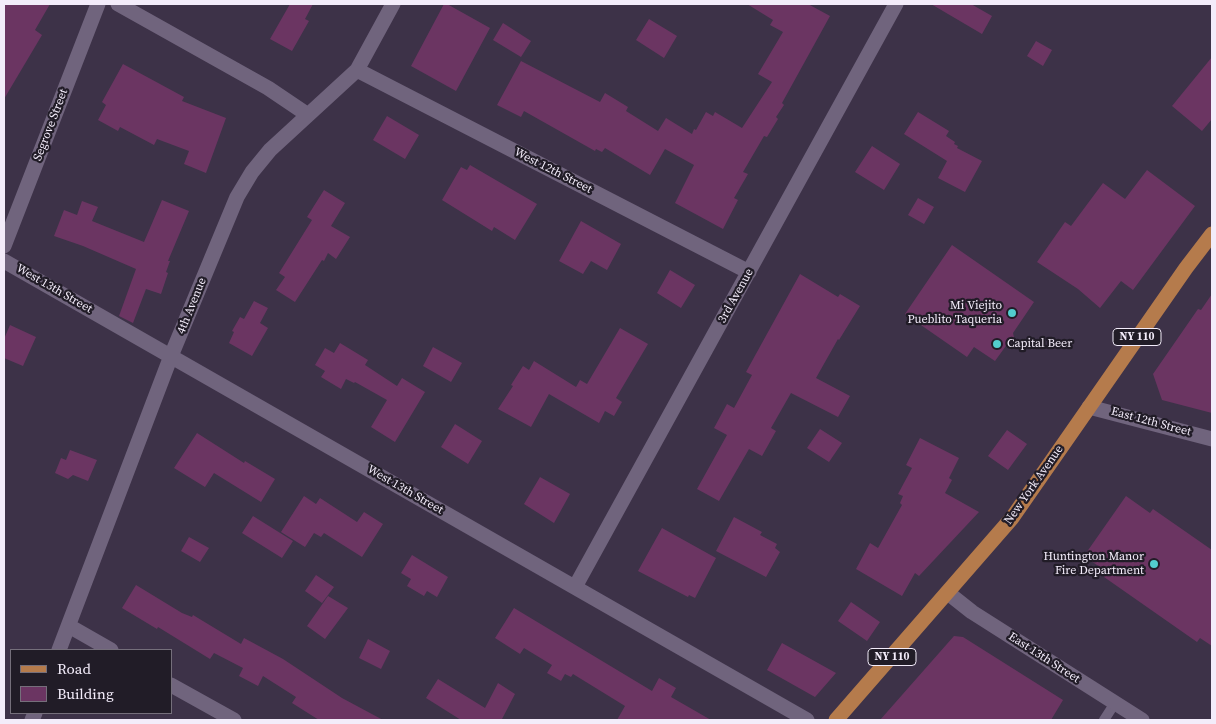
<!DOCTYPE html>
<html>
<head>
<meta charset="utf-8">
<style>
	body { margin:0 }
	#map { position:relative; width:1216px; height:724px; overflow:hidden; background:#3d3248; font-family:"Source Serif 4",serif }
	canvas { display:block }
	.frame { position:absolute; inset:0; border:5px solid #f3ecfa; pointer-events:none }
	.legend { position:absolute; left:10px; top:649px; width:162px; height:65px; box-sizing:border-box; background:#211c27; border:1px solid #756f7b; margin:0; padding:6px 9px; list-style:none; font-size:15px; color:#f3ecfa }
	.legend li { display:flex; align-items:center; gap:10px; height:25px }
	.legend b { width:25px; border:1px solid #756f7b }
</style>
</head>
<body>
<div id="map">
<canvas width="1216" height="724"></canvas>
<div class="frame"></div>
<ul class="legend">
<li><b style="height:6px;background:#b57b4c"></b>Road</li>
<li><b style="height:14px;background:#6b3562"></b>Building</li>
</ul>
</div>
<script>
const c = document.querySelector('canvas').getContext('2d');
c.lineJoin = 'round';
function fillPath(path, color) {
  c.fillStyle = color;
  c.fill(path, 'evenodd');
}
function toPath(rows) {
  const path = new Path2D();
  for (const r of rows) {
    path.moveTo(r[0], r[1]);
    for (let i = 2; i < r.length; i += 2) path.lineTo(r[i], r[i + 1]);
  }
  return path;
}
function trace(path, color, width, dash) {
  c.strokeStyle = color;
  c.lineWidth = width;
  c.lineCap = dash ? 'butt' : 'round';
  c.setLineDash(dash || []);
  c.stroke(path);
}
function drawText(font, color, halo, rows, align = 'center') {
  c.font = font + ' "Source Serif 4",serif';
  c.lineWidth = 4.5;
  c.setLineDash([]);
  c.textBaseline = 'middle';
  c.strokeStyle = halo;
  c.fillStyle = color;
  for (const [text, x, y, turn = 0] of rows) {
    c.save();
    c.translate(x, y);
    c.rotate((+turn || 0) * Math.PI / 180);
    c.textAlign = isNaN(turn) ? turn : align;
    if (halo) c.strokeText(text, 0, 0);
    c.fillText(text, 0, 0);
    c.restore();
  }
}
fillPath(toPath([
	[4,4,50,4,35,30,42,35,4,99],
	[290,4,313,4,305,19,309,21,292,51,270,39],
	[444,4,447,4,490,28,456,91,411,66],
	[747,4,808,4,830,16,782,103,784,105,776,117,778,119,767,137,764,136,743,172,748,174,734,198,738,200,723,229,675,203,694,165,665,149,650,175,605,148,602,152,596,149,595,151,524,111,521,117,497,105,521,61,600,102,605,93,628,107,626,111,658,131,666,118,692,134,694,129,696,130,706,112,713,116,715,112,742,128,772,82,758,74,783,32,770,25,773,20],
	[931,4,971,4,992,16,982,34],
	[649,19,677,36,664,58,636,40],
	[503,23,531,41,521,57,493,40],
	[1036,41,1052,50,1043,66,1027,56],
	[1212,57,1212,119,1202,131,1172,106],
	[123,64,184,97,182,101,226,118,206,173,184,164,189,151,157,139,154,145,120,127,118,131,98,120,106,105,102,102],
	[918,112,949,131,946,136,955,142,954,144,958,146,957,148,982,161,965,192,938,178,947,161,904,134],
	[387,116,419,135,405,159,373,140],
	[872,146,900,164,884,190,855,172],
	[470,165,537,204,515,240,494,227,492,231,442,200,461,167,467,170],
	[1147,170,1195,206,1133,290,1121,281,1100,308,1078,289,1037,262,1065,222,1071,226,1103,183,1125,199],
	[324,190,345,203,331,226,350,237,336,259,328,253,324,261,322,260,295,302,276,290,285,277,279,273,312,220,307,217],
	[918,198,934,207,924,224,908,215],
	[162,200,189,211,168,261,170,261,166,272,168,273,161,294,146,289,133,323,119,316,136,269,83,246,54,236,64,210,77,215,82,201,98,207,92,221,144,242],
	[581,221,621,244,607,270,591,261,583,274,559,261],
	[952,245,1034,302,1013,333,1015,342,1008,343,995,361,974,347,967,357,905,314],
	[670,270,695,285,681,308,657,293],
	[800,274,838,297,840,294,860,306,839,340,838,339,816,378,850,396,838,417,791,393,771,428,776,431,762,456,749,449,719,501,697,489,727,435,714,428,727,404,734,408,752,375,746,372],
	[1212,294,1212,413,1162,400,1153,374,1198,309,1201,310],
	[254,301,268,308,260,323,268,328,252,356,229,343,234,332,232,331,240,317,244,319],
	[10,325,36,337,23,366,4,358,4,339],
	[620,328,648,344,616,398,622,402,614,416,605,411,599,423,549,394,531,427,498,409,513,386,511,385,523,366,529,370,534,361,576,387,580,380,587,384],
	[340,343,368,360,365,365,397,386,402,378,425,392,395,442,371,427,387,400,355,382,354,383,346,379,341,389,321,377,325,371,315,365,325,348,334,353],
	[433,347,462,363,451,382,423,366],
	[455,424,482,441,468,464,441,447],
	[820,429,842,443,829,462,807,448],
	[1007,430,1027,444,1008,470,988,456],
	[197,433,244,463,245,461,275,479,261,502,214,473,205,487,174,468],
	[920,438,959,458,949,478,952,480,945,493,979,512,919,576,915,573,902,596,856,569,870,543,878,548,902,505,900,503,903,496,898,494,912,468,906,465],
	[70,450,97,460,88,481,73,475,68,479,55,473,61,458,66,460],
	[540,477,570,494,554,523,524,504],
	[304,496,316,504,320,498,357,522,364,512,383,524,362,557,324,533,321,537,314,533,305,547,281,532],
	[1126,496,1150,513,1153,509,1212,550,1212,646,1200,638,1197,642,1104,577,1107,572,1084,556],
	[253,516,293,541,282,558,242,533],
	[734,517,762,532,760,535,777,544,775,548,780,552,766,577,716,551],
	[662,528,716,558,695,598,689,595,688,597,638,571],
	[189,537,209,548,200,562,181,551],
	[412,555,448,577,437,597,427,591,424,596,407,586,411,579,401,573],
	[316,575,334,587,322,603,305,591],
	[136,585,182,613,192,617,193,615,241,644,244,638,283,659,342,698,383,720,319,720,292,703,296,697,263,676,258,686,239,676,243,668,214,653,210,659,158,627,157,629,122,608],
	[328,596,348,608,325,639,307,626],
	[851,602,880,622,867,641,838,621],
	[514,608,652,691,659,678,676,688,671,697,711,720,617,720,625,706,573,674,571,677,565,674,561,681,547,673,552,665,524,648,520,654,495,638],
	[954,636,963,637,1063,700,1051,720,880,720],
	[368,639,390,651,381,669,359,658],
	[782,643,836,673,815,697,767,670],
	[438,679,485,708,498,683,515,694,502,719,504,720,461,720,426,698]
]), '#6b3562');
trace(toPath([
	[1104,720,1115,703]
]), '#70647d', 10);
trace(toPath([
	[118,4,268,88,308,115],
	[357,70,749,272],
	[4,246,98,4],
	[4,261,807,720],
	[1089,407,1212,439],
	[575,587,896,4],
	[948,593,972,612,1142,720],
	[69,626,111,650],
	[59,650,171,356,237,197,252,172,270,150,357,70,393,4],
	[171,685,234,720],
	[32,720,35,713]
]), '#70647d', 15);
trace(toPath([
	[836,720,1012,518,1186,268,1212,234]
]), '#b57b4c', 15);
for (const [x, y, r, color] of [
	[1012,313,5,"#52cdce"],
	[997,344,5,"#52cdce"],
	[1154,564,5,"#52cdce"]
]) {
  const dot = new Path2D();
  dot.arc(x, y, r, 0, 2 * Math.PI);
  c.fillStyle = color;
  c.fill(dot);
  trace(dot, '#211c27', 2);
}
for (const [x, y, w] of [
	[1137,337,48],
	[892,657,48]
]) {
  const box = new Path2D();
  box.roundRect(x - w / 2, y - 8.5, w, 17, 4);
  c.fillStyle = '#211c27';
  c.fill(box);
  trace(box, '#f3ecfa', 1);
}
drawText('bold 11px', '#f3ecfa', null, [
	["NY 110",1137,337],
	["NY 110",892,657]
]);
drawText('12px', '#f3ecfa', '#211c27', [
	["Segrove Street",51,125,-69],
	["West 12th Street",553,171,27],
	["West 13th Street",54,289,30],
	["3rd Avenue",736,296,-61],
	["4th Avenue",192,306,-68],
	["East 12th Street",1151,422,15],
	["New York Avenue",1034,485,-55],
	["West 13th Street",405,490,30],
	["East 13th Street",1044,658,33]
]);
drawText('12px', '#f3ecfa', '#211c27', [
	["Mi Viejito",1002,306],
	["Pueblito Taqueria",1002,320],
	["Capital Beer",1007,344,"left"],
	["Huntington Manor",1144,557],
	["Fire Department",1144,571]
], 'right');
</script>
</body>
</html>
